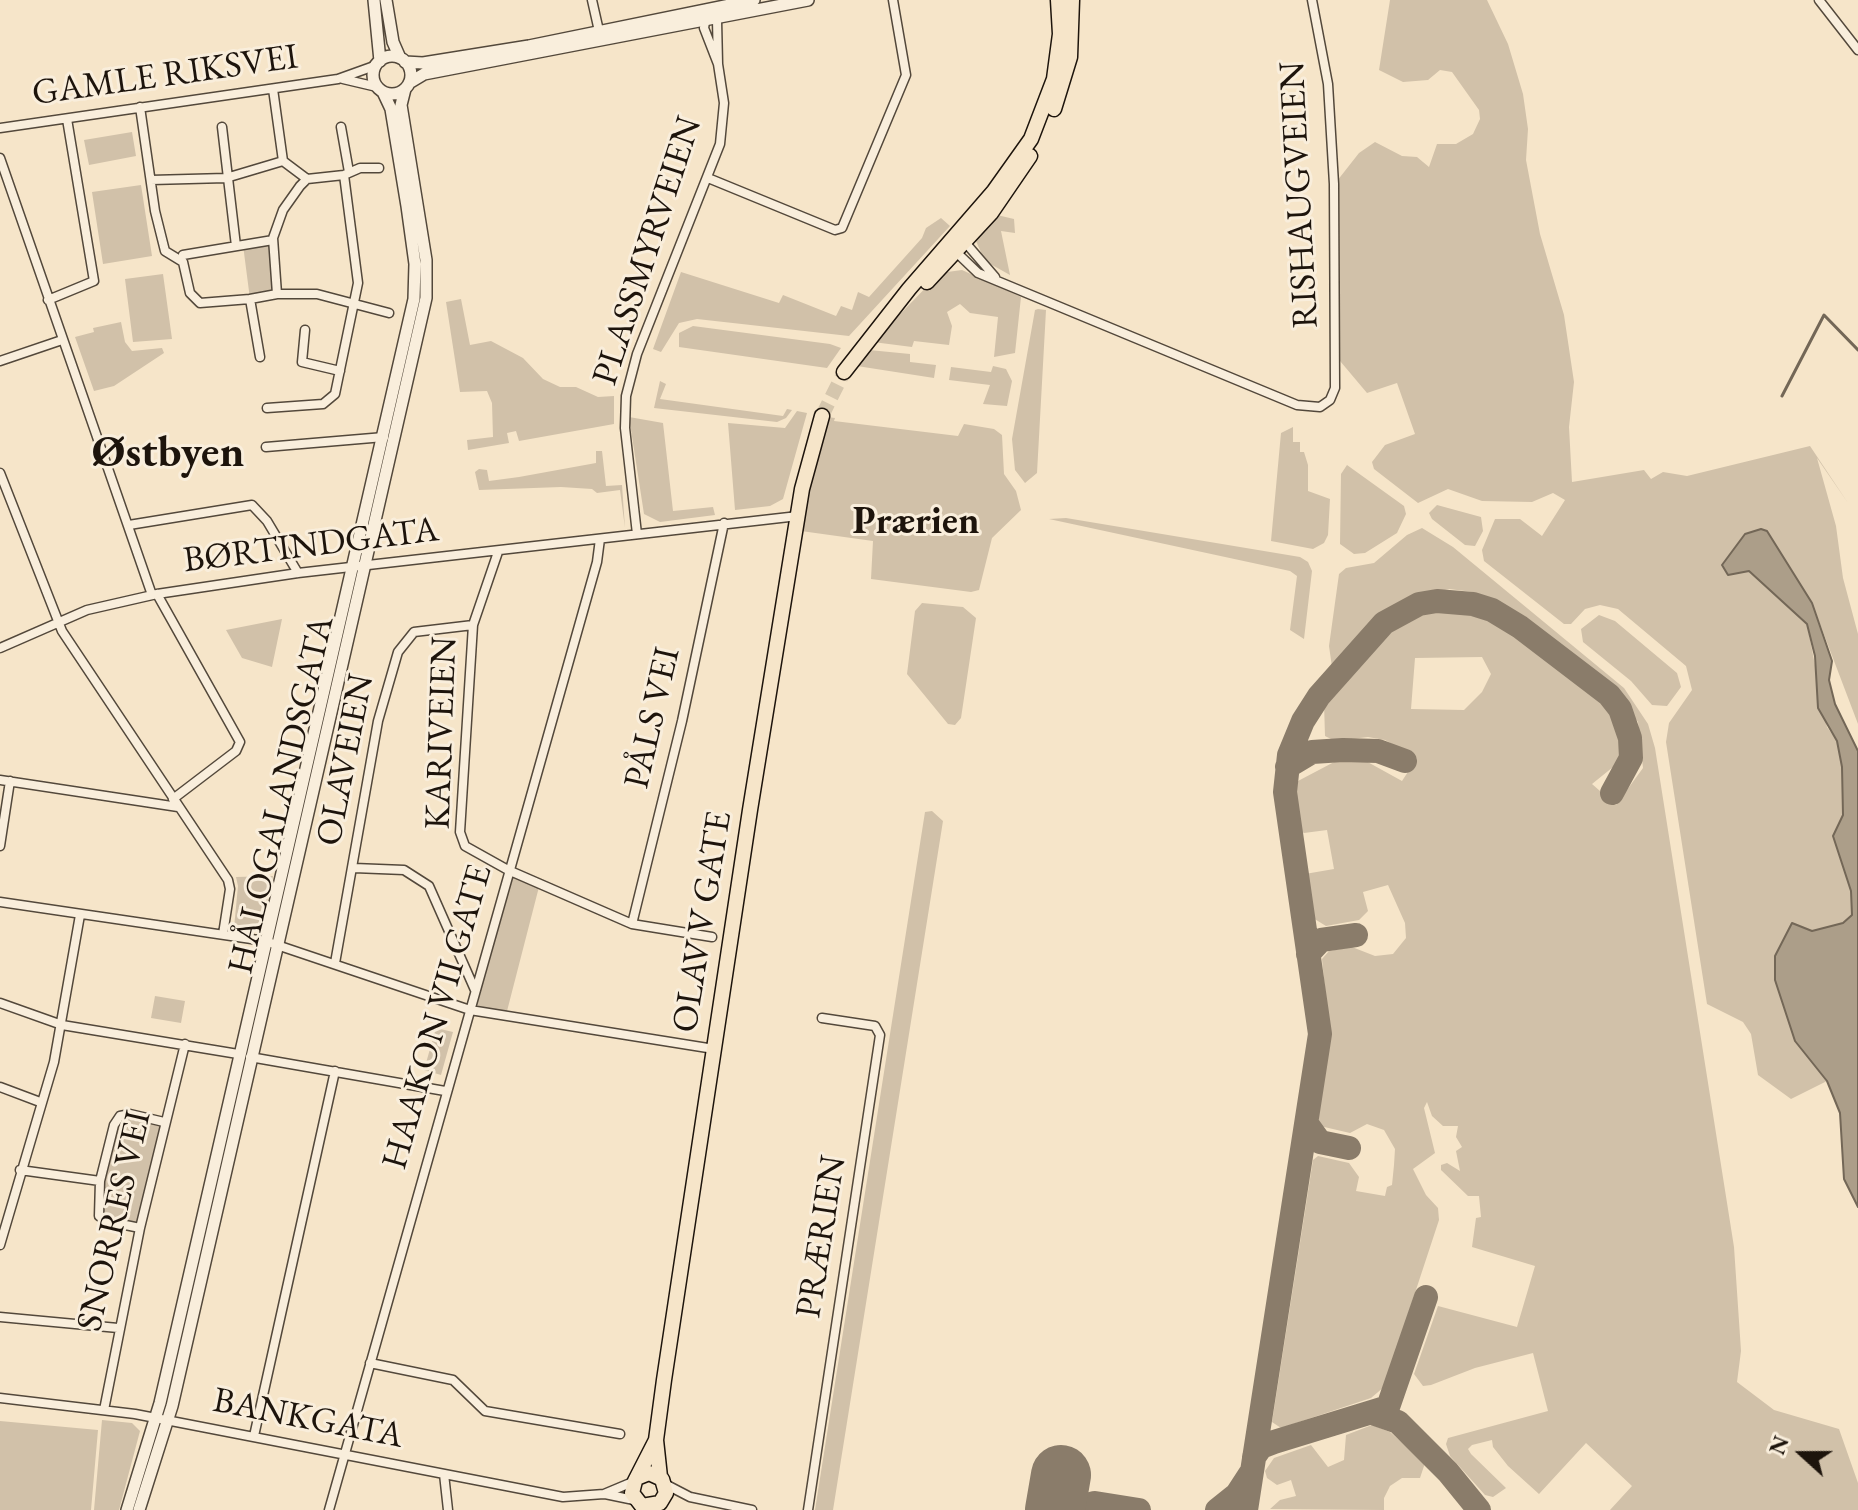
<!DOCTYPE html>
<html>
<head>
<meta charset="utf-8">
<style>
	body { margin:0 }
	#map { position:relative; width:1858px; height:1510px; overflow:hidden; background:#f6e5c9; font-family:"EB Garamond",serif }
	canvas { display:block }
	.north { position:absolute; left:1762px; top:1414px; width:80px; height:80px; -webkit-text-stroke:6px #f9eedc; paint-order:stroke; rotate:291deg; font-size:22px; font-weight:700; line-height:32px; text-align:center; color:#1d140c }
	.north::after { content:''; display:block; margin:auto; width:28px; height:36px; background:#1d140c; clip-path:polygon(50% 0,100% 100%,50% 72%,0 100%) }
</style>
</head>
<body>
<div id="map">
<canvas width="1858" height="1510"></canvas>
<div class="north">N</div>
</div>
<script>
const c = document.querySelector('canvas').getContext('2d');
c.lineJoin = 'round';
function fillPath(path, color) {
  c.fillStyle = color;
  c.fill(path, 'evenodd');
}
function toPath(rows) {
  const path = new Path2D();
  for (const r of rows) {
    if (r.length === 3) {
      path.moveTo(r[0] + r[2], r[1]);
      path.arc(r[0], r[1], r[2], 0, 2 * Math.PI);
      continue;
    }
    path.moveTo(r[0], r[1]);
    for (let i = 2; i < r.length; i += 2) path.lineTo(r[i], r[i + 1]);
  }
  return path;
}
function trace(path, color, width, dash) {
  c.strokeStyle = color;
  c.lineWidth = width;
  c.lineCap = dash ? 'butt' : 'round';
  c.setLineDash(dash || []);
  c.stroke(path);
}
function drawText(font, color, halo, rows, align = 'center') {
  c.font = font + ' "EB Garamond",serif';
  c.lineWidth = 6;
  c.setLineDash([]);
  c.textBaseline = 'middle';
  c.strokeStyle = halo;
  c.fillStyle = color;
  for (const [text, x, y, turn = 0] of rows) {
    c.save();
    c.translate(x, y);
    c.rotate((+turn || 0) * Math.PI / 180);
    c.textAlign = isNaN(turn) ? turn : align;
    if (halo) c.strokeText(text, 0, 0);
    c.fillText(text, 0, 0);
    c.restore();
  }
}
fillPath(toPath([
	[1390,0,1487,0,1508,44,1523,94,1528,129,1526,160,1540,234,1564,315,1574,382,1569,427,1572,482,1644,470,1651,479,1663,472,1687,476,1810,446,1848,503,1817,458,1836,526,1843,578,1858,634,1858,724,1812,603,1767,532,1756,530,1728,575,1749,571,1807,624,1827,727,1837,741,1842,767,1843,815,1833,836,1851,891,1852,915,1843,923,1812,931,1792,924,1775,956,1775,980,1795,1041,1827,1081,1791,1099,1758,1075,1751,1034,1743,1022,1707,1004,1666,742,1669,723,1692,690,1686,666,1618,609,1600,605,1585,609,1571,624,1564,624,1484,561,1482,550,1495,519,1520,519,1542,536,1565,500,1553,493,1532,502,1482,501,1448,489,1418,503,1374,469,1372,462,1385,445,1415,434,1397,383,1367,393,1335,355,1337,181,1359,153,1375,142,1402,156,1417,157,1429,167,1437,144,1456,144,1473,134,1480,119,1479,110,1452,72,1440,70,1428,80,1403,82,1379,70],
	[132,132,136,156,89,165,84,140],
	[141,185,152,256,103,264,92,192],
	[997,215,1014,219,1015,233,1001,231,1010,275,985,261,975,239],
	[941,218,950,226,849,336,697,319,679,323,661,352,653,349,681,272,779,303,783,295,836,316,841,306,852,310,858,292,869,297,922,238,926,228],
	[273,240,277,294,250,299,243,245],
	[962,270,1021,297,1015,353,994,357,998,317,970,313,960,304,947,312,952,326,949,345,914,341,912,347,873,342,940,273],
	[163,274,172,339,133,342,125,279],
	[461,299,470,345,491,341,523,358,543,379,560,387,576,387,598,397,614,396,614,424,519,441,516,431,507,433,509,443,468,450,467,440,493,437,492,403,487,391,460,392,446,302],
	[1038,309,1046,310,1037,473,1025,483,1015,470,1012,439,1035,310],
	[121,322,125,342,132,351,162,348,164,353,114,386,94,391,75,337,94,332,93,328],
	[693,326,830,344,841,348,827,368,679,347,679,333],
	[869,350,910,354,910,362,936,365,934,378,857,366],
	[993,366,1006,369,1012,381,1007,406,983,404,990,385,949,380,951,367,991,372],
	[660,381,666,384,660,399,783,416,787,409,792,410,786,418,777,422,654,408],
	[797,411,807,413,783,499,770,506,735,510,728,423,785,428],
	[629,417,663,423,673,511,713,507,715,515,660,522,644,514],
	[827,417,835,418,834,421,958,436,964,424,994,429,1002,435,1004,474,1016,491,1021,510,992,538,979,590,971,592,871,579,873,541,801,531,814,460],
	[1293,427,1293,442,1300,442,1300,452,1304,452,1308,465,1308,491,1330,499,1328,535,1324,543,1313,549,1271,541,1281,433],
	[596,451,602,451,606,486,622,485,625,528,620,490,597,493,592,489,561,487,479,490,475,472,479,469,487,470,489,481,519,477,596,463],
	[1347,465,1404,506,1406,514,1397,533,1365,553,1354,554,1340,544,1341,474],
	[1437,505,1481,517,1483,531,1475,546,1465,545,1432,519,1429,513],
	[1066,518,1300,557,1308,562,1312,571,1304,639,1290,630,1297,576,1290,571,1049,519],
	[1422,528,1453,547,1624,688,1648,724,1655,748,1734,1247,1741,1351,1737,1382,1774,1410,1839,1429,1858,1483,1858,1510,1610,1510,1632,1486,1586,1443,1539,1494,1508,1466,1493,1447,1492,1440,1472,1445,1468,1449,1471,1454,1506,1488,1493,1497,1485,1495,1450,1456,1446,1444,1448,1438,1548,1411,1533,1353,1475,1368,1431,1385,1423,1386,1414,1374,1438,1306,1517,1327,1535,1266,1472,1247,1476,1218,1481,1217,1479,1196,1468,1196,1441,1170,1441,1165,1447,1163,1460,1171,1456,1151,1462,1147,1456,1137,1458,1126,1443,1126,1432,1116,1427,1102,1424,1108,1435,1153,1413,1169,1426,1195,1438,1208,1439,1220,1384,1387,1371,1398,1281,1428,1272,1422,1313,1160,1318,1156,1349,1163,1359,1177,1356,1191,1385,1196,1387,1187,1392,1185,1394,1165,1395,1149,1384,1130,1367,1124,1350,1133,1320,1126,1318,1118,1330,1041,1322,959,1329,951,1352,947,1375,956,1393,954,1406,938,1405,923,1388,885,1363,892,1368,911,1359,920,1326,926,1313,918,1305,874,1334,869,1327,830,1304,833,1298,830,1295,793,1298,781,1336,761,1364,760,1402,781,1417,758,1385,740,1368,737,1335,741,1325,736,1324,703,1383,635,1399,622,1433,611,1461,611,1502,626,1606,705,1615,720,1621,749,1618,763,1592,784,1616,805,1643,768,1638,722,1612,686,1500,604,1473,592,1449,589,1407,598,1371,621,1332,667,1329,646,1339,574,1346,568,1374,563,1407,535],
	[1482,657,1491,674,1482,692,1464,710,1411,709,1415,658],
	[922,603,963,607,976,618,961,718,955,725,948,724,907,674,915,611],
	[1599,615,1615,621,1677,673,1681,687,1667,706,1652,705,1631,681,1583,642,1581,629],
	[282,619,272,667,242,658,226,630],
	[932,811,943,821,833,1510,815,1510,925,812],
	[508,870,540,883,506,1015,470,1010],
	[273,876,260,931,234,928,238,886,236,877],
	[155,996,185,1001,181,1023,151,1018],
	[436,1028,453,1032,441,1075,424,1070],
	[120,1116,164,1122,140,1228,99,1216,100,1181],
	[102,1420,132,1423,140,1431,119,1510,94,1510],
	[0,1421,98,1430,91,1510,0,1510],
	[1372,1425,1390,1432,1425,1463,1420,1478,1402,1478,1390,1486,1384,1498,1384,1510,1270,1509,1280,1500,1296,1496,1291,1480,1277,1485,1267,1478,1265,1471,1274,1458,1311,1445,1328,1467,1344,1460,1346,1435]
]), '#d1c1a9');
const water = toPath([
	[1761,529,1767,531,1812,603,1832,661,1829,680,1835,704,1858,751,1858,1207,1844,1179,1840,1113,1827,1081,1795,1041,1775,980,1775,956,1792,923,1812,931,1843,923,1852,915,1851,891,1833,836,1843,815,1842,767,1837,741,1818,708,1815,656,1807,624,1749,571,1728,575,1722,565,1745,534,1761,529]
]);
fillPath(water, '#ac9e89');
trace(water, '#736757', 2);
trace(toPath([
	[1782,396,1824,315,1858,350]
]), '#736757', 3);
trace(toPath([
	[1287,767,1312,752,1343,750,1378,751,1405,761],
	[1308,954,1321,940,1356,935],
	[1307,1124,1320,1142,1349,1148],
	[1375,1414,1398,1422,1448,1472,1479,1510],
	[1254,1457,1261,1447,1274,1442,1388,1407,1426,1297],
	[1067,1510,1095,1503,1139,1510],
	[1217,1510,1237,1494,1250,1474],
	[1246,1510,1320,1034,1285,792,1289,755,1303,721,1319,696,1384,623,1419,604,1437,601,1473,604,1492,610,1520,627,1609,695,1620,709,1630,738,1631,758,1612,793]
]), '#8a7c6a', 24);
trace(toPath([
	[1055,1510,1061,1475]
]), '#8a7c6a', 60);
trace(toPath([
	[822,416,844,372]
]), '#d5c6ad', 14, [14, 7]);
const minor = toPath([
	[592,0,599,31],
	[1819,0,1858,50],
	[706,16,704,28,718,64],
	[343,79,377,87],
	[273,89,283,161],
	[140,107,155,211,165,251,183,262,190,293,200,303,250,299],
	[222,127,236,246],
	[341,127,349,172],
	[0,128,338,79,377,65],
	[0,158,152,595],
	[708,178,835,230,842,228,906,75,893,0],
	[151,180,226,178,283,161,307,179],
	[964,241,995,277],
	[954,250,978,273,1297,405,1320,407,1330,400,1335,388,1334,184,1328,84,1312,0],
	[183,255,273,240],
	[277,294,273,238,283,210,300,186,307,179,344,175,360,168,379,168],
	[48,300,94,281,67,119],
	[305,330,302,362,340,371],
	[260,357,250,299,277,294,317,294,389,313],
	[0,361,62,340],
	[267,408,323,404,335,394,358,283,344,175],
	[266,447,384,437],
	[0,473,62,631,228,880,230,889,223,934],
	[129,525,252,505,267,521,298,573],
	[637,534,625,428,626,396,637,354,720,144,724,103,718,64,717,20,713,15],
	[498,552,473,625,460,832,465,846,508,870,632,924,712,937],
	[157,594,240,742,236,751,173,799],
	[0,648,87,610,157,594,298,573,798,516],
	[0,780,178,807],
	[0,846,10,781],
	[354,868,404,870,429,886,475,990],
	[0,902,265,941,470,1010,714,1049],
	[632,924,682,721,724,523],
	[335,963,378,721,398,652,414,632,473,625],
	[0,1003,62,1025,238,1054],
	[250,1057,445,1091],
	[0,1087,40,1102],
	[20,1170,100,1181],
	[140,1228,106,1221,99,1216,100,1181,114,1125,120,1116,130,1114,164,1122],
	[0,1245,54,1062,80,915],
	[0,1317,118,1328],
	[370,1363,453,1380,485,1411,620,1434],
	[0,1398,135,1414,563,1497,604,1494,635,1481],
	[104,1410,140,1228,185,1044],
	[254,1436,335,1071],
	[444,1474,448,1510],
	[665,1484,690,1497,752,1510],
	[605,1494,634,1500],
	[329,1510,597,562,600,539],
	[808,1510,880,1035,875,1026,822,1018]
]);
const tertiary = toPath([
	[374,0,380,61],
	[386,0,393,42,400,58],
	[392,75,19],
	[405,62,423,63,529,46,754,0],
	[409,83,424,74,808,0],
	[127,1510,160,1403,414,299,415,264,407,206,391,109,383,92],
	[139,1510,172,1406,426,298,426,260,401,105,405,89]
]);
const trunk = toPath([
	[1054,109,1070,57,1072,0],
	[927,282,991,213,1030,156],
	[844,372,909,289,994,191,1031,139,1054,79,1060,34,1058,0],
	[639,1477,649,1473,662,1479,666,1493,660,1503,642,1506,632,1493,635,1481,656,1440],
	[660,1477,656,1440,664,1380,750,810,802,489,822,416]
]);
trace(minor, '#53483b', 11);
trace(tertiary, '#53483b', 14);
trace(trunk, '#1d140c', 17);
trace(minor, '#f9eedc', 8);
trace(tertiary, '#f9eedc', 11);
trace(trunk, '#f6e5c9', 14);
drawText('36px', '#1d140c', '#f9eedc', [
	["GAMLE RIKSVEI",165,76,-8],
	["RISHAUGVEIEN",1300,195,-93],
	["PLASSMYRVEIEN",648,251,-72],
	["BØRTINDGATA",311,546,-7],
	["PÅLS VEI",653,718,-77],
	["KARIVEIEN",442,733,-88],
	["OLAVEIEN",346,760,-79],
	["HÅLOGALANDSGATA",282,795,-77],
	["OLAV V GATE",703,922,-81],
	["HAAKON VII GATE",438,1017,-74],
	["SNORRES VEI",115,1221,-77],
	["PRÆRIEN",822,1237,-81],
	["BANKGATA",308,1419,11]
]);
drawText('bold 38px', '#1d140c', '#f9eedc', [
	["Prærien",916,523]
]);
drawText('bold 44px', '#1d140c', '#f9eedc', [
	["Østbyen",168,454]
]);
</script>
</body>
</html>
